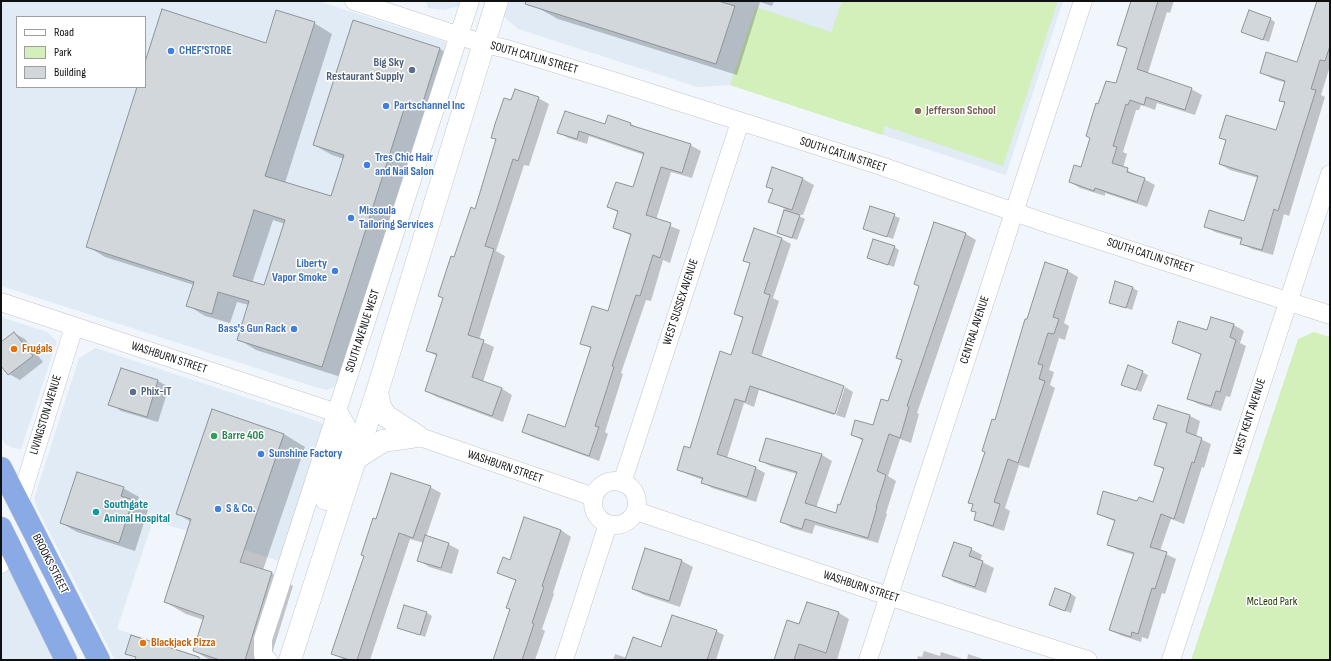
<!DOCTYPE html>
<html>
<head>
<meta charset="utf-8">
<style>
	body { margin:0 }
	#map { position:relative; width:1331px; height:661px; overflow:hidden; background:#f0f6fb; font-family:"Sofia Sans Condensed",sans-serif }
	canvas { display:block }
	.frame { position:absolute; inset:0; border:2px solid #0e1012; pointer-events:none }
	.legend { position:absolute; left:16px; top:16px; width:130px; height:72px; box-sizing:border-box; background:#fff; border:1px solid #9f9fa0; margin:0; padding:5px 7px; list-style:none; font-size:12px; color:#0e1012 }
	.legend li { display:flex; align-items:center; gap:8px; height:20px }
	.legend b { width:20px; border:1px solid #9f9fa0 }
</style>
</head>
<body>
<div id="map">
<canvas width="1331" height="661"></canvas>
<div class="frame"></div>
<ul class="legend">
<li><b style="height:5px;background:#fff"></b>Road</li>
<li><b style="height:11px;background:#d4f0ba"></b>Park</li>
<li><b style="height:11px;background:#d1d7db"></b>Building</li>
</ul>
</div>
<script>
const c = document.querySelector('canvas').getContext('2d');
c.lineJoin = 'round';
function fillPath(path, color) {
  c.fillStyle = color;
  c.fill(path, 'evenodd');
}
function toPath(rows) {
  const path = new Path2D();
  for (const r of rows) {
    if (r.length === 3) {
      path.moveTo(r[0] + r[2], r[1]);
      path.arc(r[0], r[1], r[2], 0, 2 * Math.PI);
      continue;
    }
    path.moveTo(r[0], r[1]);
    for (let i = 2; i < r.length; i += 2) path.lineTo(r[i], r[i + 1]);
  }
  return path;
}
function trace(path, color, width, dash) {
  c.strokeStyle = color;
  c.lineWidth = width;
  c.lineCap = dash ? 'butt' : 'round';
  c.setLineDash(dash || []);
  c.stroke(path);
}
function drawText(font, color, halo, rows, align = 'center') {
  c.font = font + ' "Sofia Sans Condensed",sans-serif';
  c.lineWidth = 3;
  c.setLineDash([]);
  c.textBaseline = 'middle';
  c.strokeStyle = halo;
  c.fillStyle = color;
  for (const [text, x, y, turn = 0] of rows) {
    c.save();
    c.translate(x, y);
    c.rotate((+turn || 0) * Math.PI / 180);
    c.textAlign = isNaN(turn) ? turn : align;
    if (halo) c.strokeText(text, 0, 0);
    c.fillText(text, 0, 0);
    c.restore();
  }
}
fillPath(toPath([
	[1,1,318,1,445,42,448,50,340,380,334,387,326,390,315,387,1,286],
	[17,17,145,17,145,87,17,87],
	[426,1,464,1,459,6,444,10,428,8],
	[507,1,1063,1,1006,175,730,85,698,87,518,29,502,15],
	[1,317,47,332,57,341,21,449,13,448,5,444,1,436],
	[96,348,320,422,325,427,285,563,153,520,117,629,210,660,115,660,37,508,34,499,79,358],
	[1,552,56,660,1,660]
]), '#e0ebf5');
fillPath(toPath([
	[842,1,1058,1,1003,166,885,126,882,135,730,85,756,7,831,32],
	[1314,332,1330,337,1330,660,1191,660,1298,339]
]), '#d4f0ba');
fillPath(toPath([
	[541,1,774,1,772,6,760,2,737,75,558,19,538,8],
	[1131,1,1174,1,1170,13,1167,12,1148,73,1191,89,1202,95,1195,115,1157,103,1155,110,1141,105,1139,110,1136,110,1123,152,1127,154,1123,168,1155,185,1147,207,1105,193,1105,196,1080,188,1070,182,1081,168,1099,106,1117,85,1128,50,1119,45],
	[1318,1,1330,1,1330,66,1321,95,1325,97,1289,216,1284,214,1273,255,1252,249,1241,243,1242,240,1215,232,1205,226,1245,222,1258,178,1230,170,1220,164,1226,141,1220,138,1277,132,1285,103,1280,100,1286,83,1271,78,1261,72,1297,64],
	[1270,19,1275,22,1269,42,1242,32],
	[353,21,440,49,458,59,341,377,256,350,238,339,249,305,237,302,230,323,205,316,187,305,194,285,105,257,87,246,138,87,145,87,145,66,266,44,314,23,332,34,285,183,332,197,344,159,332,155,314,145],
	[273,220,285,224,265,286,252,283],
	[538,98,549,104,529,166,524,165,496,251,505,256,479,340,494,347,483,382,501,388,512,395,503,422,437,397,426,391,437,356,427,351,444,299,439,296,476,210,497,140,492,137,512,101],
	[631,124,640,129,690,145,701,151,692,178,671,172,656,220,680,230,670,263,663,260,651,301,646,300,621,373,623,374,605,432,608,434,599,461,533,437,523,432,566,428,592,349,581,343,608,312,632,236,614,228,619,213,608,207,634,189,644,155,589,136,587,144,568,138,558,132,605,125],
	[773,168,803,179,814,185,803,215,795,214,805,219,797,240,778,233,785,209,770,201,773,190,767,186],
	[871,207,900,218,893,239,864,228],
	[935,223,966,234,976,240,917,413,919,414,911,443,900,439,888,476,896,481,886,513,887,514,878,543,815,525,812,534,792,528,782,522,797,474,770,466,760,460,822,455,832,461,816,508,836,514,841,506,863,441,852,434,874,427,889,402,903,361,897,358,920,286],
	[782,239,791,244,773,298,779,301,761,358,844,387,834,415,759,390,754,407,744,403,727,458,756,468,765,473,756,502,712,488,702,482,703,480,687,474,678,469,690,450,731,356,744,319,735,314,751,264,744,260],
	[894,247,899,250,894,267,868,258],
	[1068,271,1078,277,1064,323,1069,326,1065,340,1059,338,1049,370,1054,372,1050,385,1055,388,1029,468,1019,465,1005,508,1010,511,1004,531,986,525,975,519,977,513,972,510,974,505,970,502,986,453,983,451,996,421,1027,321],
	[1133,288,1138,291,1132,310,1110,302],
	[1234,325,1244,331,1240,343,1246,346,1230,397,1226,396,1221,411,1198,404,1188,398,1201,355,1173,342],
	[14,333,25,339,43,362,20,380,9,374,1,364,1,343],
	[121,369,158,381,169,387,158,422,121,411,110,404],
	[1142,372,1148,375,1141,392,1122,384],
	[845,387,853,392,845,418,836,415],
	[1158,406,1190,416,1200,421,1196,437,1211,444,1204,468,1202,467,1184,524,1171,519,1160,551,1176,559,1165,594,1162,593,1148,639,1142,637,1141,642,1120,635,1110,630,1134,555,1118,550,1109,545,1116,522,1098,514,1138,503,1154,503,1164,470,1156,464,1168,425,1155,419],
	[284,434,305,447,263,570,272,573,293,586,270,660,210,660,194,651,204,620,186,614,165,602,191,522,178,514],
	[430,487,441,493,426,537,448,544,459,550,452,574,429,567,418,560,424,543,410,539,370,660,343,659,332,653,376,520],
	[123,488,139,497,137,504,148,510,135,551,77,532,61,523],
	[525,518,561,530,571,537,553,593,554,594,542,629,545,631,535,660,494,660,511,610,517,581,498,573,511,561],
	[971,549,982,555,980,561,994,568,986,593,954,582,944,576],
	[682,561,693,567,680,607,644,595,633,589],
	[1071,594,1076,597,1071,613,1050,605],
	[807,603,839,613,849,619,837,660,775,660,800,625],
	[427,613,432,616,425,637,399,627],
	[716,631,724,635,716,660,661,660],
	[924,651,940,656,941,652,966,660,917,660,918,656,922,657],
	[615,654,627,658,655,660,613,660],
	[968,654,986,660,967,660]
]), '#0003');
const building = toPath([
	[526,1,718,1,735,6,716,64,525,4,526,1],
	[1131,1,1158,1,1137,69,1192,88,1185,110,1146,97,1144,105,1130,100,1128,105,1126,104,1113,146,1117,147,1112,163,1128,168,1127,172,1145,178,1137,202,1095,188,1094,191,1069,182,1074,165,1081,167,1090,138,1086,136,1096,103,1098,104,1106,81,1116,83,1127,48,1117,45,1131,1],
	[1317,1,1330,1,1330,46,1325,61,1320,60,1311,89,1316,90,1278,211,1274,209,1262,250,1240,244,1242,238,1204,227,1209,210,1244,221,1258,176,1219,164,1226,140,1219,138,1226,115,1276,130,1285,102,1279,101,1285,81,1260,73,1266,52,1297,62,1317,1],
	[162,9,266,43,276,10,315,22,265,176,331,196,344,155,313,145,353,20,440,48,421,108,406,103,322,367,237,340,249,301,218,292,212,314,186,306,194,282,86,247,137,87,145,87,145,62,162,9],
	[254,210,285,220,264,285,233,276,254,210],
	[1249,10,1271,18,1263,40,1241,32,1249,10],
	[515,89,539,97,518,161,513,159,485,246,494,249,468,335,484,340,472,377,502,388,492,416,425,391,437,354,426,351,443,298,438,296,451,256,454,257,471,207,475,209,496,139,491,138,495,124,504,98,511,100,515,89],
	[565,111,605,124,608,115,631,123,630,125,691,144,682,173,661,167,646,215,671,223,660,258,653,255,640,296,636,295,612,366,614,367,595,426,599,427,589,456,522,432,528,414,565,427,591,347,580,344,592,306,608,311,631,234,613,228,618,211,607,207,616,182,633,187,644,153,579,131,577,139,557,133,565,111],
	[772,167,803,178,792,210,768,202,773,189,766,187,772,167],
	[870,206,895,214,887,237,863,229,870,206],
	[784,210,800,215,792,238,777,233,784,210],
	[934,222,966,233,907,406,909,407,900,438,889,434,877,471,886,475,876,507,877,507,868,538,805,519,802,529,780,522,797,472,759,461,766,438,822,454,805,503,836,513,838,504,840,505,863,439,851,435,855,420,873,425,881,399,888,401,902,360,896,358,919,286,914,284,934,222],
	[754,228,782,238,764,293,770,295,752,353,844,386,835,414,750,386,745,402,735,399,717,454,756,467,747,497,701,483,703,478,677,470,684,446,690,448,720,351,731,355,743,317,734,314,750,263,743,261,754,228],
	[873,239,895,246,888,265,867,258,873,239],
	[1045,262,1068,270,1053,317,1059,319,1054,334,1048,333,1038,364,1043,365,1039,379,1045,381,1018,463,1008,459,994,502,1000,504,993,526,974,520,976,512,971,511,973,504,968,503,985,452,982,451,992,419,995,420,1025,319,1027,319,1045,262],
	[1115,281,1133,287,1126,308,1109,303,1115,281],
	[1211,317,1234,324,1230,337,1236,340,1220,392,1216,391,1211,406,1187,399,1201,354,1172,343,1178,321,1207,330,1211,317],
	[14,332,33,356,8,375,1,366,1,342,14,332],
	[1128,365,1143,371,1136,390,1121,385,1128,365],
	[121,368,158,380,147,417,108,405,121,368],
	[1158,405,1190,415,1186,432,1202,438,1194,463,1192,462,1174,519,1161,514,1150,547,1167,552,1155,589,1152,588,1138,634,1132,632,1131,637,1109,630,1134,553,1107,545,1115,520,1097,514,1103,491,1137,501,1139,497,1153,502,1164,468,1154,465,1167,423,1153,419,1158,405],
	[212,409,284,434,240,562,272,572,245,660,220,660,193,651,204,616,164,602,191,519,176,514,212,409],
	[77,472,124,487,121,496,133,500,119,543,60,523,77,472],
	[391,473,431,486,413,538,399,533,357,660,350,660,331,654,364,556,361,555,373,518,376,519,391,473],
	[524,517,561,530,542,586,544,587,532,623,534,624,522,660,493,660,510,609,506,608,516,580,497,573,503,557,510,560,524,517],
	[425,535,449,543,441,568,417,561,425,535],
	[954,542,972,548,969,556,983,561,975,587,942,576,954,542],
	[645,548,682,560,669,601,632,589,645,548],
	[1055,588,1071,594,1065,611,1049,605,1055,588],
	[807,602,839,612,826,653,799,644,794,660,774,660,787,620,799,624,807,602],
	[404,605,427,612,420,635,397,628,404,605],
	[672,615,717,630,707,660,625,660,633,637,661,647,672,615],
	[131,635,199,657,199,660,135,660,136,657,125,654,131,635]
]);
fillPath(building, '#d1d7db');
trace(building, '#8f9499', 1);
const minor = toPath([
	[354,1,484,44,507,49,610,80,881,166,1046,223,1330,315],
	[1,302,337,413],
	[417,436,594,497],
	[615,503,22],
	[622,483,740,122],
	[19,504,74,327],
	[636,511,888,596,1088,660],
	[1,564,8,541],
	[268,660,263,655,263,639,470,1],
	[564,660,608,524],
	[868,660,1083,1],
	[1171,660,1330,174]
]);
const tertiary = toPath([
	[377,392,380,407,386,416,417,436],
	[355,459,383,441,417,436],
	[326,499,347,431,337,413],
	[290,660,377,392,497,1]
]);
const trunk = toPath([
	[1,468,99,660],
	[1,528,66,660]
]);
trace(minor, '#c1c6ca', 19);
trace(tertiary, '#c1c6ca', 23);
trace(trunk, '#d4d4d4', 23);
trace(minor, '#fff', 18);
trace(tertiary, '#fff', 22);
trace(trunk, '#8aaae6', 22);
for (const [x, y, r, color] of [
	[171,51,4,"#3f7fe0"],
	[412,70,4,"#5c6f8a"],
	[386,106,4,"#3f7fe0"],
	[918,111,4,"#8d6e63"],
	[367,165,4,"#3f7fe0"],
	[351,218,4,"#3f7fe0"],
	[335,271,4,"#3f7fe0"],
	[294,329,4,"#3f7fe0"],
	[14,349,4,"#e8710a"],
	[133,392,4,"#5c6f8a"],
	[214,436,4,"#2e9e5b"],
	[261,454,4,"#3f7fe0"],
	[218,509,4,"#3f7fe0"],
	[96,512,4,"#0f9aa8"],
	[143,643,4,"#e8710a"]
]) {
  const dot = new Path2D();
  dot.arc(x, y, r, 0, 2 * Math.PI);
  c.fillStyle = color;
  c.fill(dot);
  trace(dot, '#fff', 1.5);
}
drawText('bold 12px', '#366cbe', '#fff', [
	["CHEF'STORE",179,51],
	["Partschannel Inc",394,106],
	["Tres Chic Hair",375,158],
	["and Nail Salon",375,172],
	["Missoula",359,211],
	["Tailoring Services",359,225],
	["Liberty",327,264,"right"],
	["Vapor Smoke",327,278,"right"],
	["Bass's Gun Rack",286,329,"right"],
	["Sunshine Factory",269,454],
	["S & Co.",226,509]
], 'left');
drawText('12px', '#0e1012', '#fff', [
	["SOUTH CATLIN STREET",534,58,16],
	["SOUTH CATLIN STREET",843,155,18],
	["SOUTH CATLIN STREET",1150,256,18],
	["WEST SUSSEX AVENUE",681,302,-72],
	["CENTRAL AVENUE",975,330,-72],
	["SOUTH AVENUE WEST",363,331,-72],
	["WASHBURN STREET",169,358,18],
	["LIVINGSTON AVENUE",46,415,-73],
	["WEST KENT AVENUE",1250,417,-72],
	["WASHBURN STREET",505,467,19],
	["BROOKS STREET",50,564,63],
	["WASHBURN STREET",861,587,18]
]);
drawText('bold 12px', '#4e5e75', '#fff', [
	["Big Sky",404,63],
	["Restaurant Supply",404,77],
	["Phix-iT",141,392,"left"]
], 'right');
drawText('bold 12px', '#785e54', '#fff', [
	["Jefferson School",926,111]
], 'left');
drawText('bold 12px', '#c56008', '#fff', [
	["Frugals",22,349],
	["Blackjack Pizza",151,643]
], 'left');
drawText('bold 12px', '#27864d', '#fff', [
	["Barre 406",222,436]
], 'left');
drawText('bold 12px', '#0d838f', '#fff', [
	["Southgate",104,505],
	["Animal Hospital",104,519]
], 'left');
drawText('12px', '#1e3400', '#fff', [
	["McLeod Park",1272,602]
]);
</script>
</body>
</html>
